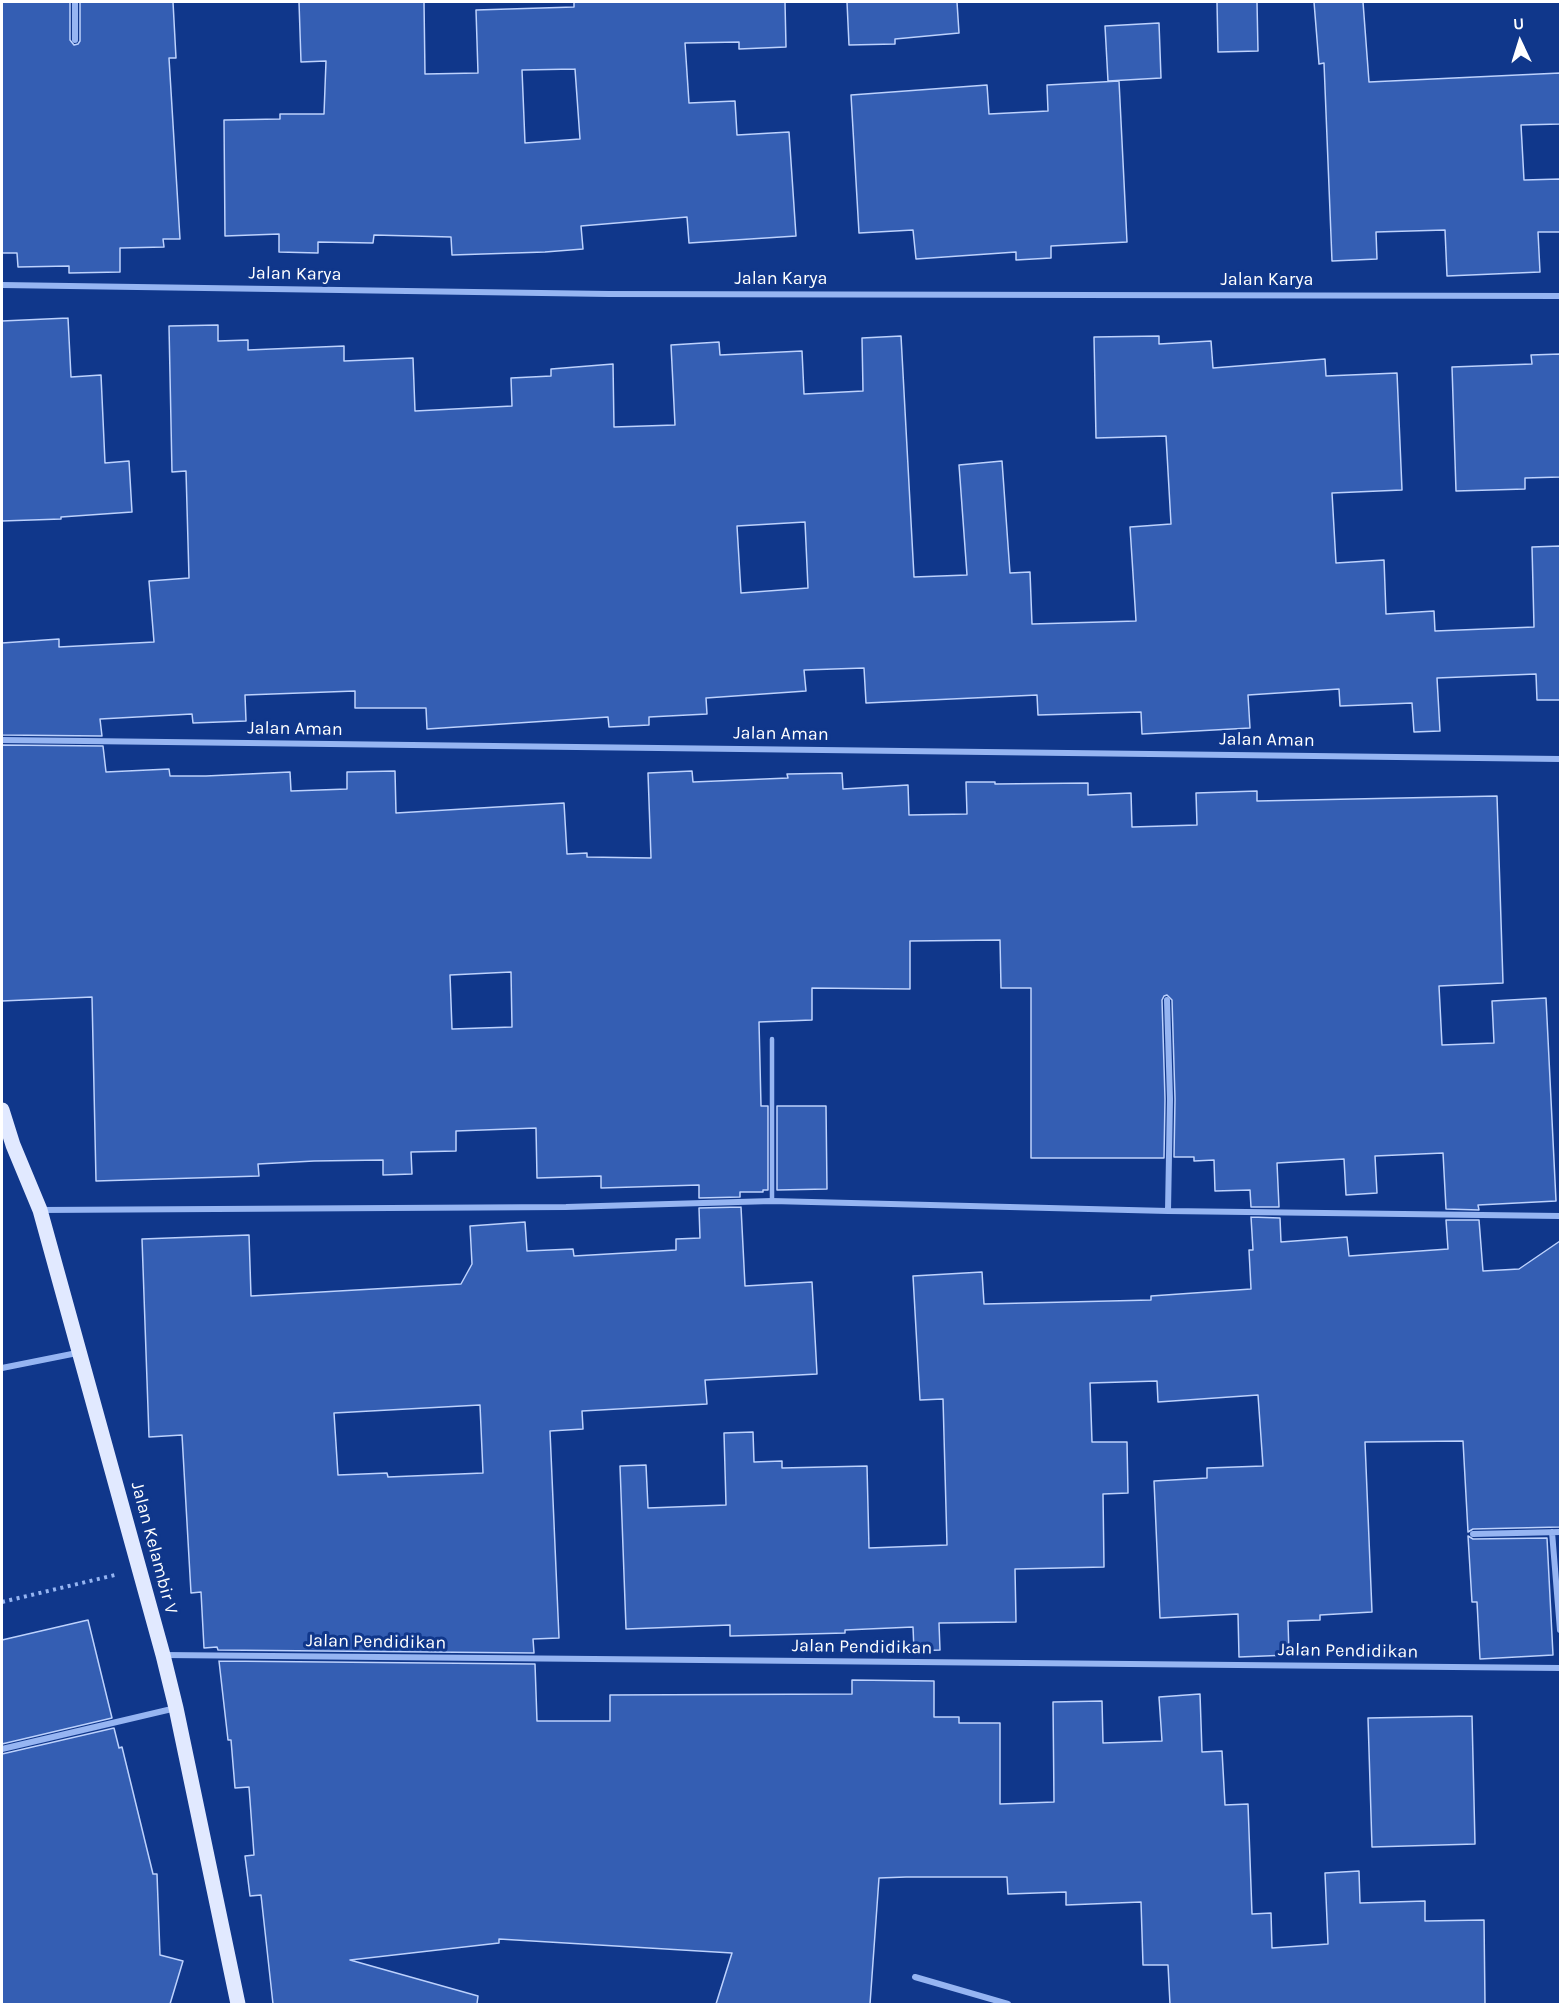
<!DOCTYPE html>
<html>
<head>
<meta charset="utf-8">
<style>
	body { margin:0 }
	#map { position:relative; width:1562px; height:2006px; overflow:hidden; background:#10378b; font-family:Karla,sans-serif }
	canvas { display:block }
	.frame { position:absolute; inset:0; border:3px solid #fff; pointer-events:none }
	.north { position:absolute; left:1490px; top:12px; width:60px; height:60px; -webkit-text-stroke:4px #10378b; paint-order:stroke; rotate:356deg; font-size:16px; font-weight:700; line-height:24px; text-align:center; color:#fff }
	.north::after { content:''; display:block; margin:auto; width:21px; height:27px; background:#fff; clip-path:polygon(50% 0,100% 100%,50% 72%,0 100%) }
</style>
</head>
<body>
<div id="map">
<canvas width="1562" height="2006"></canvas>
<div class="frame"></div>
<div class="north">U</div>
</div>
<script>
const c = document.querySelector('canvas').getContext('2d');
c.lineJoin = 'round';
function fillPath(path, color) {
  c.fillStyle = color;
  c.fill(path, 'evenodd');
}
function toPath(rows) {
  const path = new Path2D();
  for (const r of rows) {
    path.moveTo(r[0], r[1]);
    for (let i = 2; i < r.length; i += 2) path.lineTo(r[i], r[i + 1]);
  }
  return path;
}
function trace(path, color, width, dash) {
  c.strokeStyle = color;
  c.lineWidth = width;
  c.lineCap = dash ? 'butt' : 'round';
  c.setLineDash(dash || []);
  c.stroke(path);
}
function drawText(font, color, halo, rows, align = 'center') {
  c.font = font + ' Karla,sans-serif';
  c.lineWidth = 6;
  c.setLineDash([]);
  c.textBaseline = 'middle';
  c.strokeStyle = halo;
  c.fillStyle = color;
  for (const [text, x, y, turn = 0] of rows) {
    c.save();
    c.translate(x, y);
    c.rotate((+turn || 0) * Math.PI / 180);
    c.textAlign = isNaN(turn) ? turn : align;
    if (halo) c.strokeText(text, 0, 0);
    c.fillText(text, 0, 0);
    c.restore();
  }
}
const building = toPath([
	[2,2,70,2,70,40,74,45,78,44,80,41,80,2,173,2,176,58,169,58,180,239,163,239,164,247,120,248,120,272,69,273,69,266,18,267,17,253,2,253,2,2],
	[299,2,424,2,425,74,478,73,476,10,574,7,574,2,785,2,786,47,739,49,739,42,685,43,689,103,735,101,737,135,789,132,796,236,689,243,687,217,581,226,583,249,545,252,452,255,451,237,374,235,373,243,318,242,318,253,279,252,279,234,225,236,224,120,280,119,280,114,324,114,326,61,301,62,299,2],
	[575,69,580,139,525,143,522,70,575,69],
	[847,2,957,2,959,33,895,39,895,44,849,45,847,2],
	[1217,2,1257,2,1258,51,1218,52,1217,2],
	[1314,2,1363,2,1369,82,1560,73,1560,124,1521,125,1524,180,1560,179,1560,232,1538,232,1540,272,1447,276,1445,230,1376,232,1377,259,1332,261,1324,63,1319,64,1314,2],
	[1159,23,1161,78,1108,81,1105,26,1159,23],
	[1119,81,1127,242,1051,246,1051,258,1016,260,1016,252,916,259,913,230,859,233,851,95,987,85,989,114,1048,111,1047,85,1119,81],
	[68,318,71,377,101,375,105,463,129,461,132,512,61,517,61,519,2,521,2,321,68,318],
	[218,325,218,341,248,340,248,350,344,346,344,361,413,358,415,411,512,406,511,378,551,376,551,369,613,364,614,427,675,425,671,345,719,342,720,355,802,351,804,394,863,391,862,338,901,336,914,577,967,575,959,465,1002,461,1010,573,1030,572,1032,624,1136,621,1130,527,1171,524,1166,436,1096,438,1094,337,1159,336,1159,344,1211,341,1213,368,1325,359,1326,376,1397,373,1402,490,1332,493,1336,563,1384,560,1386,614,1434,611,1435,631,1534,627,1532,547,1560,546,1560,700,1537,700,1536,674,1437,678,1440,731,1414,732,1412,703,1340,706,1339,689,1248,695,1250,728,1142,734,1141,712,1038,715,1037,695,866,703,864,668,804,670,806,691,706,698,707,714,649,717,649,725,609,727,608,717,427,729,426,708,355,708,355,691,245,695,246,721,193,723,192,714,100,719,102,736,2,735,2,643,59,639,59,647,154,642,149,581,189,578,186,471,172,472,169,326,218,325],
	[805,522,808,588,741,593,737,526,805,522],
	[1560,354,1560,477,1525,478,1525,489,1456,491,1452,367,1532,364,1531,355,1560,354],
	[2,745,103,746,106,772,169,769,170,776,206,776,290,772,291,791,347,789,347,772,395,771,396,813,564,803,567,854,587,853,587,857,651,858,648,773,692,771,693,782,788,778,787,774,842,773,843,789,908,785,909,815,967,814,966,782,995,782,995,784,1088,783,1088,795,1131,793,1132,827,1197,825,1196,793,1257,791,1257,801,1497,796,1503,983,1439,986,1442,1045,1494,1043,1492,1001,1546,998,1556,1201,1478,1205,1479,1210,1446,1209,1443,1153,1375,1156,1377,1193,1346,1195,1344,1159,1277,1163,1279,1207,1251,1207,1250,1190,1215,1191,1214,1160,1194,1161,1194,1157,1174,1157,1175,1099,1172,1000,1167,995,1164,996,1162,1000,1165,1099,1164,1158,1031,1158,1031,988,1001,988,1000,940,910,941,910,989,812,988,812,1020,759,1022,761,1106,768,1106,768,1190,763,1190,763,1192,740,1192,740,1197,699,1198,699,1185,601,1188,601,1176,537,1178,536,1128,456,1131,456,1151,411,1152,412,1174,383,1175,383,1160,314,1161,258,1164,259,1176,96,1181,92,997,2,1001,2,745],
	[511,972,512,1027,452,1029,450,975,511,972],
	[777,1106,826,1106,827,1189,777,1190,777,1106],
	[741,1207,745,1286,812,1282,817,1374,705,1380,707,1404,582,1411,583,1429,550,1431,559,1638,533,1639,534,1653,218,1650,217,1647,204,1648,201,1592,191,1593,182,1435,149,1437,142,1239,249,1235,251,1296,461,1284,472,1264,470,1226,525,1222,527,1251,573,1249,574,1256,676,1250,676,1239,700,1238,699,1208,741,1207],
	[480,1405,483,1473,388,1477,387,1473,338,1475,334,1413,480,1405],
	[1251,1217,1280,1218,1281,1242,1347,1237,1349,1256,1448,1249,1446,1220,1479,1220,1483,1271,1519,1269,1560,1241,1560,1527,1473,1529,1468,1532,1463,1441,1365,1442,1372,1612,1320,1615,1320,1620,1288,1621,1289,1655,1239,1657,1238,1614,1160,1618,1154,1481,1207,1478,1207,1468,1263,1466,1258,1395,1158,1402,1157,1381,1090,1383,1092,1442,1127,1442,1128,1493,1103,1494,1104,1567,1015,1569,1016,1622,939,1623,940,1650,914,1651,913,1627,845,1630,845,1633,730,1636,730,1625,626,1629,620,1466,646,1465,648,1508,726,1505,724,1433,753,1432,754,1462,782,1461,782,1468,867,1466,869,1548,947,1545,943,1399,920,1400,913,1276,982,1272,984,1304,1151,1300,1151,1296,1251,1289,1249,1250,1253,1250,1251,1217],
	[1468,1536,1473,1539,1547,1538,1553,1655,1480,1659,1477,1602,1472,1602,1468,1536],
	[88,1620,112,1718,2,1744,2,1640,88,1620],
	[219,1661,535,1664,537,1721,610,1721,610,1695,852,1694,852,1680,934,1681,934,1717,959,1717,959,1723,1000,1723,1000,1804,1054,1802,1053,1702,1102,1701,1103,1743,1162,1741,1159,1697,1200,1694,1202,1752,1222,1751,1225,1805,1248,1804,1252,1914,1271,1913,1272,1948,1328,1944,1325,1873,1359,1871,1360,1903,1425,1901,1425,1921,1484,1920,1485,2004,1170,2004,1168,1965,1143,1965,1141,1902,1066,1905,1066,1892,1008,1894,1007,1877,906,1877,879,1878,870,2004,716,2004,732,1953,499,1939,499,1943,350,1960,478,1996,477,2004,273,2004,261,1895,250,1896,245,1856,254,1855,249,1787,235,1788,231,1740,228,1740,219,1661],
	[1472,1716,1475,1844,1372,1847,1368,1718,1472,1716],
	[114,1728,119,1748,122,1747,153,1874,157,1874,160,1955,183,1961,170,2004,2,2004,2,1754,114,1728]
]);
fillPath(building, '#345eb3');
trace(building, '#bdd2fd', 1.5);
trace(toPath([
	[2,1602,115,1575]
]), '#96b5f2', 4, [3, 4.5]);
trace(toPath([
	[772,1201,772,1039]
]), '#96b5f2', 4.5);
trace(toPath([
	[75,2,75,40],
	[2,285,609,294,1560,296],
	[2,740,1560,759],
	[1167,1000,1170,1099,1168,1211],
	[40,1210,566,1207,772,1201,1168,1211,1560,1216],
	[2,1368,77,1353],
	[1552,1532,1560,1630],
	[1473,1534,1560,1532],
	[164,1655,1560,1668],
	[2,1749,176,1708],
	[915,1977,1008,2004]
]), '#96b5f2', 6);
trace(toPath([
	[2,1110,13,1145,40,1210,163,1655,176,1708,238,2004]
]), '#e1e9ff', 15);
drawText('18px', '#fff', '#10378b', [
	["Jalan Karya",295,274,1],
	["Jalan Karya",781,279],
	["Jalan Karya",1267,280],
	["Jalan Aman",295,729,1],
	["Jalan Aman",781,734,1],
	["Jalan Aman",1267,740,1],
	["Jalan Kelambir V",154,1548,75],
	["Jalan Pendidikan",376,1642,1],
	["Jalan Pendidikan",862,1647,1],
	["Jalan Pendidikan",1348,1651,1]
]);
</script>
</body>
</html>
